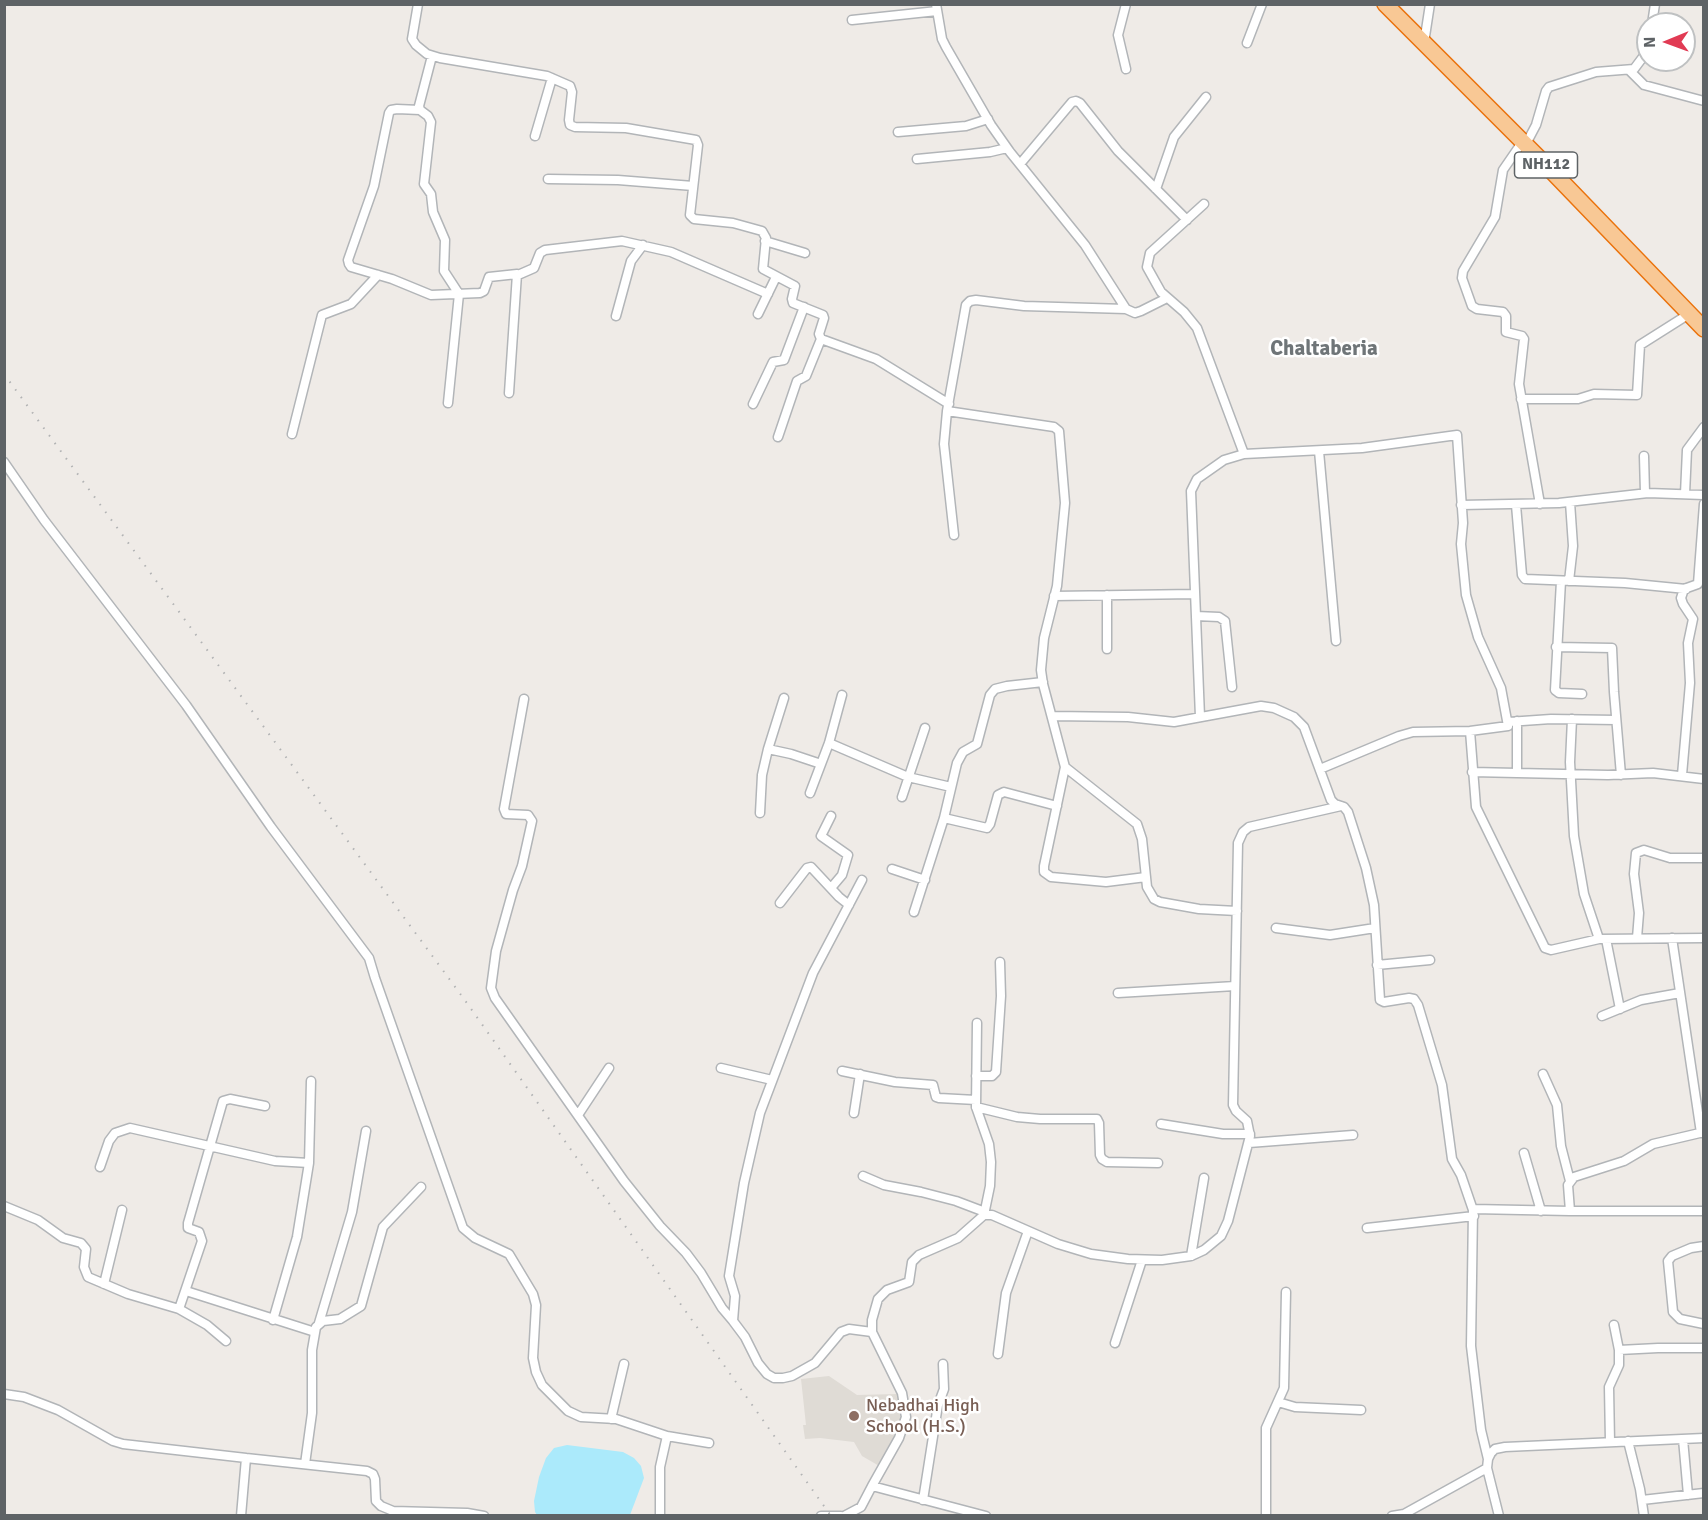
<!DOCTYPE html>
<html>
<head>
<meta charset="utf-8">
<style>
	body { margin:0 }
	#map { position:relative; width:1708px; height:1520px; overflow:hidden; background:#efebe7; font-family:Signika,sans-serif }
	canvas { display:block }
	.frame { position:absolute; inset:0; border:6px solid #5e6366; pointer-events:none }
	.north { position:absolute; left:1636px; top:12px; width:60px; height:60px; box-sizing:border-box; background:#fff; border:2px solid #bfc1c2; border-radius:50%; rotate:269deg; font-size:16px; font-weight:700; line-height:24px; text-align:center; color:#5e6366 }
	.north::after { content:''; display:block; margin:auto; width:21px; height:27px; background:#e13b54; clip-path:polygon(50% 0,100% 100%,50% 72%,0 100%) }
</style>
</head>
<body>
<div id="map">
<canvas width="1708" height="1520"></canvas>
<div class="frame"></div>
<div class="north">N</div>
</div>
<script>
const c = document.querySelector('canvas').getContext('2d');
c.lineJoin = 'round';
function fillPath(path, color) {
  c.fillStyle = color;
  c.fill(path, 'evenodd');
}
function toPath(rows) {
  const path = new Path2D();
  for (const r of rows) {
    path.moveTo(r[0], r[1]);
    for (let i = 2; i < r.length; i += 2) path.lineTo(r[i], r[i + 1]);
  }
  return path;
}
function trace(path, color, width, dash) {
  c.strokeStyle = color;
  c.lineWidth = width;
  c.lineCap = dash ? 'butt' : 'round';
  c.setLineDash(dash || []);
  c.stroke(path);
}
function drawText(font, color, halo, rows, align = 'center') {
  c.font = font + ' Signika,sans-serif';
  c.lineWidth = 5;
  c.setLineDash([]);
  c.textBaseline = 'middle';
  c.strokeStyle = halo;
  c.fillStyle = color;
  for (const [text, x, y, turn = 0] of rows) {
    c.save();
    c.translate(x, y);
    c.rotate((+turn || 0) * Math.PI / 180);
    c.textAlign = isNaN(turn) ? turn : align;
    if (halo) c.strokeText(text, 0, 0);
    c.fillText(text, 0, 0);
    c.restore();
  }
}
fillPath(toPath([
	[829,1376,857,1395,897,1394,903,1408,902,1423,881,1467,862,1456,854,1442,820,1438,805,1439,803,1425,806,1425,801,1379]
]), '#dfdbd5');
fillPath(toPath([
	[567,1445,623,1452,634,1458,641,1466,644,1478,630,1515,537,1515,535,1512,534,1501,539,1477,546,1458,554,1448]
]), '#abeafb');
const street = toPath([
	[418,4,412,39,416,45,427,54,440,58,547,76,570,86,572,92,569,120,570,125,575,127,626,128,696,140,698,145,690,215,694,219,733,223,762,231,766,238,763,269,795,286,792,299,793,303,823,315,824,318,819,334,821,339,876,359,949,404],
	[936,4,942,39,946,47,991,125,1010,152,1085,245,1126,309,1135,313,1141,311,1167,298],
	[1126,4,1118,35,1126,69],
	[852,20,937,11],
	[1652,24,1655,4],
	[1247,43,1262,4],
	[1424,43,1430,4],
	[432,56,419,106,420,110,428,116,431,122,424,184,431,194,433,212,445,240,444,271,459,294,448,403],
	[1630,71,1644,85,1704,101],
	[420,110,397,109,391,110,389,113,374,186,348,260,349,264,351,267,392,279,431,295,480,293,484,291,489,277,517,274,509,393],
	[898,132,966,126,988,119],
	[535,136,552,78],
	[1523,141,1503,170,1495,217,1463,271,1462,278,1472,306,1477,309,1503,312,1506,316,1506,332,1522,336,1524,339,1519,384,1540,504],
	[1526,144,1536,125,1546,91,1549,87,1596,72,1634,69,1646,53,1648,46],
	[917,159,990,152,1007,148],
	[1020,164,1072,102,1076,101,1080,103,1118,151,1187,220],
	[548,179,618,180,693,186],
	[1156,189,1174,137,1206,97],
	[1204,204,1150,253,1147,267,1161,292,1184,312,1197,328,1244,454],
	[765,241,805,253],
	[518,275,534,268,540,253,545,250,622,241,671,252,768,294],
	[758,314,776,277],
	[616,316,631,261,643,245],
	[1521,399,1578,399,1594,394,1637,395,1640,345,1689,314],
	[753,404,773,362,784,360,804,307],
	[947,411,1054,427,1059,431,1065,503,1057,586,1044,638,1041,670,1043,684,1065,767,1137,824,1142,839,1147,887,1154,899,1160,902,1199,909,1237,911],
	[292,434,322,315,351,304,378,275],
	[778,437,797,381,806,376,821,339],
	[1319,451,1336,641],
	[1644,456,1645,493],
	[4,462,44,520,186,705,271,827,369,958,375,978,463,1228,475,1238,509,1254,533,1294,536,1305,533,1358,536,1372,542,1385,568,1411,581,1417,616,1419,667,1436,709,1443],
	[1685,494,1687,450,1704,427],
	[1461,505,1559,503,1648,493,1704,495],
	[1516,505,1522,575,1525,579,1625,583,1686,589],
	[954,535,944,444,947,411,966,305,970,301,976,300,1024,306,1126,309],
	[1561,581,1555,690,1559,693,1582,694],
	[1569,581,1573,546,1570,502],
	[1107,595,1107,649],
	[1054,596,1195,594],
	[1196,616,1219,617,1225,621,1232,687],
	[1556,647,1612,648,1614,692,1621,775],
	[524,699,504,809,506,814,528,815,532,821,522,866,513,890,496,951,491,988,495,998,624,1181,660,1226,686,1253,701,1273,722,1308,733,1321],
	[1052,716,1128,717,1174,722,1261,706,1274,708,1294,717,1304,727,1331,800,1335,804,1344,807,1348,812,1366,868,1374,905,1380,1000,1384,1002,1409,998,1414,999,1418,1005,1442,1085,1452,1159,1461,1175,1473,1210,1471,1346,1481,1430,1488,1459],
	[1200,717,1191,491,1197,479,1224,460,1244,454,1362,448,1457,435,1463,523,1461,544,1466,595,1478,637,1501,688,1508,726,1470,731,1413,732,1399,736,1320,769],
	[1572,719,1570,762,1574,836,1584,894,1599,939],
	[1517,721,1517,773],
	[1508,722,1551,719,1616,720],
	[1470,731,1476,807,1545,948,1551,950,1599,939,1704,938],
	[829,743,908,777,951,787],
	[768,749,791,754,821,764],
	[1065,767,1044,866,1044,872,1051,877,1106,882,1146,877],
	[1472,772,1608,775,1653,773,1704,779],
	[1682,775,1690,683,1688,643,1693,619,1683,604,1681,598,1684,589,1698,584,1704,504],
	[810,793,829,743,842,695],
	[902,797,925,728],
	[760,813,762,775,768,749,784,698],
	[944,818,987,828,990,824,998,795,1004,792,1057,806],
	[892,869,925,880],
	[862,880,813,973,760,1113,744,1183,729,1276,735,1296,733,1321,745,1337,758,1363,767,1374,774,1378,783,1378,792,1376,815,1363,841,1332,849,1329,872,1332],
	[831,888,842,875,848,855,821,836,831,816],
	[780,903,807,868,811,867,839,897,849,905],
	[914,912,944,818,957,763,963,752,977,744,990,695,995,689,1007,686,1043,682],
	[1276,928,1330,935,1375,928],
	[1637,938,1639,913,1634,874,1636,853,1644,850,1670,858,1704,858],
	[1672,938,1701,1133],
	[1606,939,1620,1009],
	[1377,965,1430,960],
	[1118,993,1235,986],
	[1602,1016,1641,1000,1680,993],
	[977,1023,976,1107,989,1144,991,1162,990,1186,984,1215],
	[721,1068,772,1080],
	[842,1071,895,1082,933,1085,936,1097,939,1098,976,1100],
	[1543,1074,1557,1105,1561,1146,1570,1181],
	[976,1076,992,1076,996,1072,1001,996,1000,962],
	[976,1107,1017,1117,1040,1119,1097,1119,1099,1123,1100,1155,1102,1159,1107,1162,1158,1163],
	[854,1113,860,1074],
	[578,1115,609,1068],
	[1161,1124,1223,1134,1250,1134],
	[1249,1143,1353,1135],
	[1524,1153,1541,1211],
	[100,1167,109,1141,115,1133,130,1128,275,1161,309,1163],
	[863,1176,884,1185,921,1192,956,1201,985,1212],
	[4,1206,38,1220,63,1238,81,1243,86,1249,84,1267,88,1277,128,1294,179,1309,207,1325,226,1341],
	[1473,1209,1570,1211,1568,1185,1574,1177,1624,1161,1653,1144,1704,1132],
	[1570,1211,1704,1211],
	[1367,1228,1474,1216],
	[1704,1246,1691,1248,1672,1256,1668,1261,1673,1312,1680,1319,1704,1324],
	[1191,1256,1204,1178],
	[104,1284,122,1210],
	[186,1291,315,1332],
	[179,1309,202,1241,199,1232,188,1228,188,1223,223,1101,230,1099,265,1106],
	[273,1320,297,1237,309,1163,311,1081],
	[319,1323,352,1212,366,1131],
	[1115,1343,1142,1260],
	[1619,1350,1658,1348,1704,1348],
	[998,1354,1006,1293,1028,1231],
	[4,1394,24,1397,58,1410,113,1441,123,1444,246,1458],
	[1278,1402,1295,1407,1361,1410],
	[611,1419,624,1364],
	[1683,1439,1688,1495],
	[1628,1441,1640,1489,1644,1516],
	[1610,1442,1609,1387,1619,1365,1619,1350,1614,1325],
	[305,1464,312,1413,312,1350,316,1327,323,1321,340,1319,361,1306,383,1227,421,1187],
	[1487,1468,1499,1516],
	[872,1486,899,1438,906,1417,902,1393,872,1332,872,1320,878,1299,887,1290,909,1282,912,1262,919,1255,958,1238,984,1215,992,1215,1058,1244,1091,1254,1128,1259,1162,1260,1191,1256,1204,1250,1221,1236,1228,1221,1250,1136,1247,1121,1236,1111,1233,1105,1238,843,1243,832,1249,827,1341,806],
	[923,1500,938,1405,944,1389,943,1364],
	[1642,1500,1704,1493],
	[241,1516,246,1458,367,1471,373,1474,375,1479,376,1501,381,1506,393,1511,467,1513,484,1516],
	[660,1516,660,1467,667,1436],
	[821,1516,841,1516],
	[844,1516,861,1507,872,1486,986,1516],
	[1266,1516,1266,1428,1284,1388,1286,1292],
	[1392,1516,1404,1514,1487,1468,1488,1459,1491,1453,1495,1449,1505,1447,1704,1438]
]);
const highway = toPath([
	[1385,4,1539,158,1704,329]
]);
trace(street, '#b2b5b8', 11);
trace(highway, '#ea720c', 18);
trace(street, '#fff', 8);
trace(highway, '#f8c895', 15);
trace(toPath([
	[4,374,464,999,831,1516]
]), '#b2b3b4', 2, [1.5, 8]);
for (const [x, y, r, color] of [
	[854,1416,6,"#8d6e63"]
]) {
  const dot = new Path2D();
  dot.arc(x, y, r, 0, 2 * Math.PI);
  c.fillStyle = color;
  c.fill(dot);
  trace(dot, '#fff', 2);
}
for (const [x, y, w] of [
	[1546,165,63]
]) {
  const box = new Path2D();
  box.roundRect(x - w / 2, y - 13, w, 26, 4.5);
  c.fillStyle = '#fff';
  c.fill(box);
  trace(box, '#5e6366', 1.5);
}
drawText('bold 16px', '#5e6366', null, [
	["NH112",1546,165]
]);
drawText('18px', '#785e54', '#fff', [
	["Nebadhai High",866,1406],
	["School (H.S.)",866,1427]
], 'left');
drawText('bold 21px', '#6f7578', '#fff', [
	["Chaltaberia",1324,349]
]);
</script>
</body>
</html>
